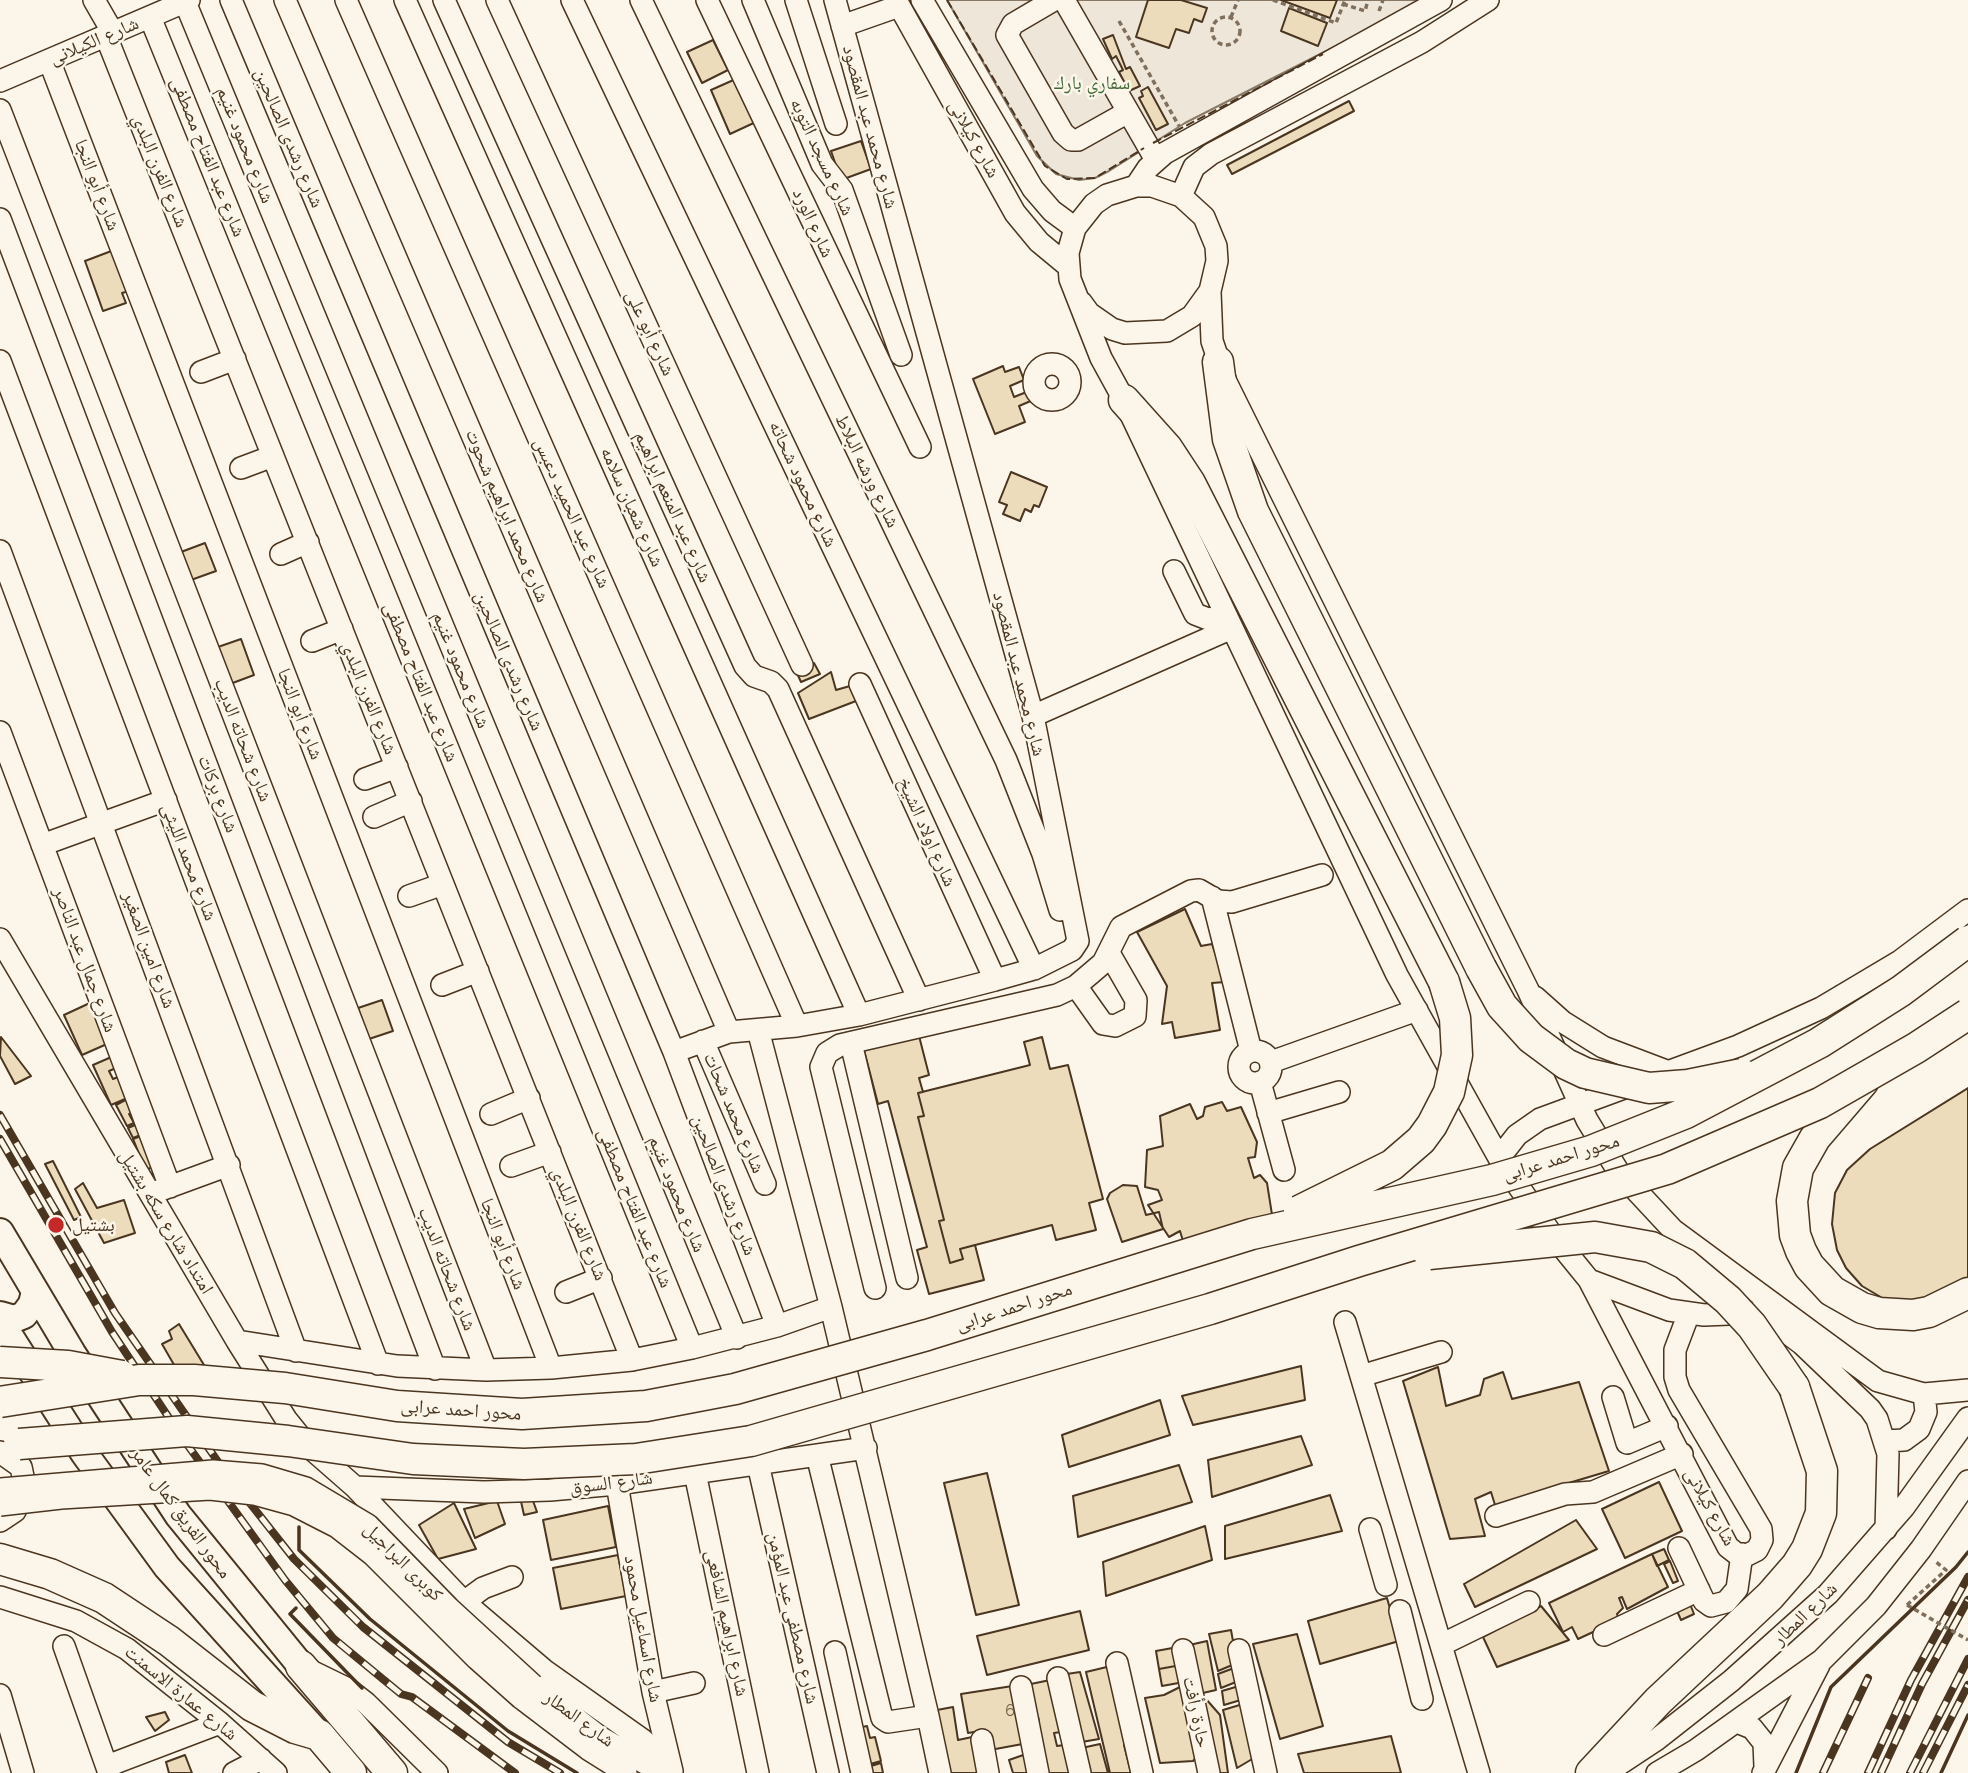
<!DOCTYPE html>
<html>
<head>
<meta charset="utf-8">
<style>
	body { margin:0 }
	canvas { display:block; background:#fbf6e9 }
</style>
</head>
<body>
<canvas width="1968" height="1773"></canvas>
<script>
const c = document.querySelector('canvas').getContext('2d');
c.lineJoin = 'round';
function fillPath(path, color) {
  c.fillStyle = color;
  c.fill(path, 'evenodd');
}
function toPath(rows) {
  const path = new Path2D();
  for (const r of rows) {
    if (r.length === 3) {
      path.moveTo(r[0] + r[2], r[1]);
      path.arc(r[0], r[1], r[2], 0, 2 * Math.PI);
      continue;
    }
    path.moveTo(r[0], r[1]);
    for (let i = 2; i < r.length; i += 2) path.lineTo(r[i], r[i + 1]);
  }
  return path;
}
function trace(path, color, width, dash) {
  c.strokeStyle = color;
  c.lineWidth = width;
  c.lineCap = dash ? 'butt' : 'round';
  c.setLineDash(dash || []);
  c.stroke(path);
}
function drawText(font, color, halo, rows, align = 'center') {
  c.font = font + ' Raleway,"Noto Naskh Arabic",sans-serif';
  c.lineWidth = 5;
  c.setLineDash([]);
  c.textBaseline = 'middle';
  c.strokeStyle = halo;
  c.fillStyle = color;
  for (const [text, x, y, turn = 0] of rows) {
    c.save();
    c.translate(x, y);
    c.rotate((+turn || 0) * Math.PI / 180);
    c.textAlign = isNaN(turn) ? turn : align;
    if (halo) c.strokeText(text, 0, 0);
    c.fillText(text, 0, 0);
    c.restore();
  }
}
const green = toPath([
	[947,0,1426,0,1185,123,1109,171,1095,178,1079,180,1056,174,1037,156,947,0]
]);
fillPath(green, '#ede6d9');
trace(green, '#887966', 2);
const building = toPath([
	[1148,0,1181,0,1207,8,1202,22,1194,19,1189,33,1176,29,1169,48,1136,37,1148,0],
	[1281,0,1337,0,1330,18,1281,0],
	[1289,8,1327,23,1318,46,1281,31,1289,8],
	[1113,35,1126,69,1130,67,1140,86,1129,91,1119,72,1123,70,1116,56,1112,59,1103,39,1113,35],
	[713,40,728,70,702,83,687,52,713,40],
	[738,78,758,121,730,134,711,90,738,78],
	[1148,87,1168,124,1156,130,1139,98,1143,96,1141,91,1148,87],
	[1349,101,1354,111,1232,174,1227,165,1349,101],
	[861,141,871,169,841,180,831,151,861,141],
	[114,250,129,291,122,293,126,303,103,311,85,261,114,250],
	[1003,366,1005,372,1019,367,1024,380,1010,386,1014,397,1029,391,1033,400,1019,406,1025,422,995,434,973,379,1003,366],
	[1011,472,1047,487,1039,507,1034,505,1031,512,1025,509,1020,521,1003,514,1007,505,999,502,1011,472],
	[205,543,216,571,191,580,181,552,205,543],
	[241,639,254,675,230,684,218,647,241,639],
	[814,663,820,674,801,682,796,671,814,663],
	[831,672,836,690,850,686,856,701,809,719,798,693,831,672],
	[1185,909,1201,946,1212,944,1225,982,1212,983,1220,1030,1175,1038,1172,1022,1162,1024,1167,986,1137,932,1185,909],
	[382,1000,393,1031,369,1039,358,1008,382,1000],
	[92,1002,125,1036,82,1055,64,1015,92,1002],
	[918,1032,929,1075,919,1078,923,1092,918,1093,924,1116,918,1117,944,1220,939,1221,950,1263,963,1259,960,1249,975,1245,984,1280,929,1294,917,1250,927,1247,888,1101,878,1104,863,1046,918,1032],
	[1,1037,31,1076,15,1084,0,1056,1,1037],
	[1042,1037,1050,1069,1068,1065,1103,1199,1089,1203,1096,1230,1056,1240,1052,1225,960,1249,963,1259,950,1263,939,1221,944,1220,918,1117,924,1116,918,1093,1030,1065,1024,1042,1042,1037],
	[116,1055,121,1066,109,1071,113,1079,123,1075,132,1096,111,1105,93,1065,116,1055],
	[1968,1088,1968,1280,1957,1290,1911,1302,1884,1299,1862,1286,1846,1268,1837,1250,1832,1224,1835,1193,1847,1170,1870,1149,1968,1088],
	[133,1096,134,1111,129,1114,134,1123,127,1126,116,1105,133,1096],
	[1222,1102,1227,1111,1241,1107,1257,1142,1255,1157,1248,1158,1254,1178,1260,1175,1267,1183,1273,1221,1183,1241,1180,1231,1169,1237,1148,1205,1162,1200,1158,1190,1145,1187,1147,1150,1163,1146,1160,1116,1190,1104,1197,1119,1203,1116,1205,1107,1222,1102],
	[142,1122,148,1132,133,1138,128,1128,142,1122],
	[146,1134,154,1165,146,1171,133,1139,146,1134],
	[53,1161,81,1217,74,1220,45,1164,53,1161],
	[83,1183,97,1208,124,1200,135,1233,104,1243,75,1189,83,1183],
	[1123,1185,1137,1186,1146,1215,1159,1212,1163,1229,1122,1242,1107,1199,1110,1193,1123,1185],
	[179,1324,204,1365,177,1370,162,1344,172,1339,169,1331,179,1324],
	[1301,1366,1305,1400,1193,1425,1182,1396,1301,1366],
	[1438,1367,1446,1406,1480,1395,1484,1379,1503,1372,1512,1399,1579,1382,1609,1471,1495,1505,1491,1492,1475,1499,1485,1536,1450,1539,1403,1381,1438,1367],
	[1160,1400,1170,1435,1069,1467,1062,1435,1160,1400],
	[1301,1436,1312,1465,1212,1497,1208,1460,1301,1436],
	[1179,1465,1192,1502,1078,1537,1073,1496,1179,1465],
	[987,1473,1019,1605,976,1615,944,1483,987,1473],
	[1659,1482,1682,1531,1625,1558,1602,1509,1659,1482],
	[1330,1495,1342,1531,1225,1559,1225,1526,1330,1495],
	[520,1497,532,1498,537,1512,524,1515,520,1497],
	[497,1501,505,1524,475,1538,464,1509,497,1501],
	[454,1503,476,1549,438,1559,419,1525,454,1503],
	[608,1506,616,1547,551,1560,543,1520,608,1506],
	[1576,1520,1597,1549,1475,1607,1464,1584,1576,1520],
	[1205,1526,1212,1560,1106,1596,1103,1562,1205,1526],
	[1664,1549,1669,1560,1657,1566,1652,1554,1664,1549],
	[1652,1554,1668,1587,1627,1609,1622,1597,1619,1598,1623,1608,1617,1614,1619,1620,1578,1639,1572,1627,1563,1632,1549,1603,1652,1554],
	[618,1555,626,1596,561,1609,553,1568,618,1555],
	[1670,1561,1678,1581,1673,1583,1664,1564,1670,1561],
	[1387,1598,1399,1641,1320,1664,1308,1621,1387,1598],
	[1690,1604,1694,1614,1681,1620,1677,1611,1690,1604],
	[1541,1606,1569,1640,1497,1667,1483,1637,1541,1606],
	[1080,1611,1089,1650,987,1675,977,1636,1080,1611],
	[1231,1630,1237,1663,1218,1671,1209,1634,1231,1630],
	[1297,1634,1323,1726,1280,1739,1253,1644,1297,1634],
	[1207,1641,1216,1690,1194,1695,1185,1646,1207,1641],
	[1178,1647,1181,1665,1159,1669,1156,1651,1178,1647],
	[1181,1665,1184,1682,1162,1686,1159,1669,1181,1665],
	[1111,1666,1129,1743,1124,1745,1131,1773,1110,1773,1086,1672,1111,1666],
	[1234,1668,1241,1680,1221,1688,1218,1674,1234,1668],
	[1080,1672,1099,1739,1076,1743,1060,1675,1080,1672],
	[1055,1679,1061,1732,1054,1733,1057,1746,1064,1745,1070,1773,1044,1773,1032,1722,1039,1721,1038,1717,1034,1718,1026,1685,1055,1679],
	[1019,1685,1028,1743,990,1750,986,1730,968,1733,961,1694,1019,1685],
	[1182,1686,1186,1700,1183,1702,1201,1752,1193,1761,1160,1763,1145,1698,1164,1695,1182,1686],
	[1239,1686,1244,1699,1224,1705,1222,1691,1239,1686],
	[1206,1699,1220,1715,1228,1773,1213,1773,1196,1701,1206,1699],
	[1243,1704,1259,1755,1237,1768,1223,1710,1243,1704],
	[953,1707,958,1740,977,1736,984,1773,948,1773,937,1710,953,1707],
	[165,1712,169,1720,155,1731,146,1717,165,1712],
	[867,1726,870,1738,875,1737,881,1761,863,1766,853,1729,867,1726],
	[1391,1736,1401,1773,1304,1773,1298,1754,1391,1736],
	[1100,1744,1108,1773,1082,1773,1077,1749,1100,1744],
	[1029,1753,1036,1773,1013,1773,1009,1760,1029,1753],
	[185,1755,192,1773,169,1773,166,1762,185,1755],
	[881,1763,883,1773,871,1773,871,1766,881,1763]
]);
fillPath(building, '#ecdcbc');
trace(building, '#4a3520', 2);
const minor = toPath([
	[94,0,113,33],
	[231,0,674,1052,777,1326],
	[285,0,729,1032],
	[346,0,797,1026],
	[405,0,859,1015],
	[444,0,745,666,754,676,771,682,778,689,919,1000],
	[497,0,802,665],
	[572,0,1034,969],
	[641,0,1006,760,1043,854,1060,910],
	[707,0,920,447],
	[753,0,822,164,842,190,901,355],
	[796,0,836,124],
	[896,0,1015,213,1039,242,1068,266],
	[922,0,1033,189,1052,211,1075,228],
	[1054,0,1013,24,1007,35,1063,133,1071,140,1078,140,1128,112],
	[1064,0,1156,160],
	[185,2,737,1338],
	[150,17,692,1348],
	[842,26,899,6],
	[106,36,632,1360],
	[49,60,551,1368],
	[0,81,189,0],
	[0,110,486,1370],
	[1136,186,1148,168,1165,153,1441,0],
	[1181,196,1194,167,1211,154,1422,42,1488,0],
	[0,219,435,1369],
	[1210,292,1212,341,1226,382,1528,990,1587,1120,1618,1171,1673,1230,1878,1381,1924,1394,1968,1390],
	[1081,302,1089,313,1112,329,1125,333,1167,331,1192,316,1210,291,1217,261,1216,246,1204,217,1181,196,1152,186,1136,186,1107,195,1094,204,1075,228,1068,253,1070,279,1101,358,1124,400,1397,975,1499,1158,1550,1232,1589,1280,1669,1310,1704,1315,1754,1313,1774,1323,1802,1344,1870,1409,1877,1419,1888,1454,1886,1529],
	[0,361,378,1364],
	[1052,382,18],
	[201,372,235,359],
	[241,468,273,456],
	[0,551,296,1351],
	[281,554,308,542],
	[1174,571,1195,614,1208,619,1226,616],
	[312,641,342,629],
	[860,684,995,980],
	[1033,716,1232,628],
	[0,732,170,1187],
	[365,779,397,767],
	[374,817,411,801],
	[42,845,166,800],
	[409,896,443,884],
	[1212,897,1251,1051],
	[0,939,237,1341,286,1419,307,1445,355,1487,464,1602,544,1670,643,1740,670,1773],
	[442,985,478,971],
	[1076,986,1103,1024,1115,1026,1135,1016,1136,1000,1109,953],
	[1535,997,1563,1022,1603,1047,1669,1072],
	[758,1030,831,1307,928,1716],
	[703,1041,765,1184],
	[851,1043,907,1278],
	[1255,1067,16],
	[674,1052,729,1032,797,1026,859,1015,995,980,1034,969,1072,950,1078,941,1033,716,835,0],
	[1271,1062,1417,1010],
	[1260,1082,1284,1170],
	[1268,1113,1339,1092],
	[491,1114,529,1098],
	[1499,1158,1517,1135,1540,1119,1738,1046,1821,1008,1900,961,1968,910],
	[511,1166,550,1152],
	[158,1191,229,1165],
	[1589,1280,1728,1547,1737,1554,1747,1555,1757,1550,1762,1540,1761,1529,1679,1390,1675,1377,1675,1350,1689,1313],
	[875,1288,821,1067,827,1053,840,1045,1057,995,1076,986,1103,963,1121,927,1191,891,1199,890,1218,901,1232,902,1322,875],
	[566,1292,601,1278],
	[1345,1322,1479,1773],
	[237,1341,397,1366,486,1370,551,1368,632,1360,692,1348,777,1326,831,1307],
	[1361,1376,1441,1352],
	[1613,1397,1627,1443,1667,1426],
	[1885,1441,1904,1440,1919,1429,1926,1412,1924,1394],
	[0,1452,21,1467,25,1486,15,1511,0,1521],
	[817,1455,882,1718,888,1722,928,1716,940,1773],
	[758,1464,828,1773],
	[695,1473,758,1773],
	[617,1484,653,1692,672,1771],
	[355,1487,484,1492,550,1490,617,1484,866,1448],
	[1496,1516,1565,1494,1593,1492,1682,1454],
	[1370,1529,1386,1585],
	[1679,1548,1704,1601,1711,1606,1726,1602,1737,1589,1742,1554],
	[0,1597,76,1621,127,1649,220,1723,276,1773],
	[464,1602,483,1588,512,1577],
	[1400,1611,1422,1699],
	[1604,1635,1699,1590],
	[1441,1645,1529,1602],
	[64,1646,109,1773],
	[1183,1650,1209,1773],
	[1239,1650,1266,1773],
	[835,1652,862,1773],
	[1117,1663,1142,1773],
	[309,1670,348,1689,366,1703,437,1773],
	[1058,1678,1080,1773],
	[533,1685,600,1737,662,1773],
	[1021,1687,1038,1773],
	[653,1692,694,1683],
	[0,1695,23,1773],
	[521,1698,588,1749,626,1773],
	[1737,1722,1752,1728,1764,1743,1765,1767],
	[982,1740,988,1773],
	[107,1766,220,1723],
	[234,1773,261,1759],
	[1606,1773,1656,1740,1731,1681,1828,1594,1904,1507,1968,1418],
	[1657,1773,1696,1750,1822,1660,1876,1606,1921,1549,1968,1481],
	[1763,1773,1819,1665]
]);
const major = toPath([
	[0,1232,72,1353,178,1515,301,1666],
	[0,1315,14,1319,24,1315,32,1304,35,1291],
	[0,1321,84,1453,167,1567,319,1735]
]);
const highway = toPath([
	[1218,362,1228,439,1253,511,1481,968],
	[1124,400,1167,448,1190,483,1444,982],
	[1863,1082,1815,1138,1798,1168,1792,1201,1795,1235,1801,1251,1809,1266,1832,1291,1862,1308,1879,1313,1913,1315,1929,1312,1968,1293],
	[0,1559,50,1574,104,1598,169,1641,252,1706,295,1728,319,1735,351,1773],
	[301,1666,392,1773],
	[1591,1773,1658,1701,1770,1596,1797,1565,1807,1549,1821,1513,1822,1471,1794,1387]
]);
trace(minor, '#4a3520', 24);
trace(major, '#4a3520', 30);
trace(highway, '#4a3520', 33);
trace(toPath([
	[1273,0,1336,23,1345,0],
	[1343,4,1365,11,1368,0],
	[1379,11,1383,0],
	[1226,31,14],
	[1231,17,1238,0],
	[1119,21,1179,126],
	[1907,1605,1946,1570,1936,1562]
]), '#7f6f5c', 3.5, [5, 3.5]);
trace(minor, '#fbf6e9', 21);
trace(major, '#fbf6e9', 26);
trace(highway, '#fbf6e9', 30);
const rail = toPath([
	[0,1115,115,1313,223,1469,294,1559,363,1627,508,1742,560,1773],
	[0,1139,112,1332,181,1436,285,1580,333,1638,401,1694,412,1697,515,1773],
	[1823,1773,1868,1678],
	[1868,1773,1911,1680,1968,1577],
	[1881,1773,1922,1684,1968,1600],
	[1910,1773,1968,1659],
	[1923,1773,1968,1685]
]);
trace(rail, '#4a3520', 8);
trace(rail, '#fbf6e9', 5, [16]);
const minorBridge = toPath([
	[0,1489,213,1471,262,1475,306,1488,368,1525,449,1608,533,1685],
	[0,1505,61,1498,210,1489,254,1494,294,1505,337,1527,373,1555,477,1659,521,1698]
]);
const highwayBridge = toPath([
	[1481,968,1502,1006,1531,1038,1566,1064,1585,1073,1649,1088,1688,1085,1742,1074],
	[1299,1211,1392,1165,1421,1140,1432,1125,1449,1092,1457,1055,1455,1018,1444,982],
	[1429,1254,1595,1237,1651,1247,1685,1264,1728,1300,1752,1326,1794,1387],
	[0,1362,68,1366,122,1376],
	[0,1402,139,1380,194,1380,285,1388,397,1406,522,1414,646,1406,735,1389,927,1335,1252,1234,1492,1180,1591,1151,1686,1113,1819,1043,1901,991,1968,941],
	[19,1444,187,1431,288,1441,413,1459,524,1464,636,1459,751,1441,1210,1309,1359,1261,1667,1169,1820,1103,1916,1048,1968,1014]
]);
trace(minorBridge, '#4a3520', 24, []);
trace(highwayBridge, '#4a3520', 33, []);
trace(toPath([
	[1907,1605,1968,1640]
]), '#7f6f5c', 3.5, [5, 3.5]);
trace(minorBridge, '#fbf6e9', 21);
trace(highwayBridge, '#fbf6e9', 30);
trace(toPath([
	[947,0,1045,166,1067,179,1095,178,1144,148],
	[1153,143,1323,54]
]), '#4a3520', 2, [9, 3.5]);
trace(toPath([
	[299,1527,299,1550,370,1619,508,1731,577,1773],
	[296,1608,290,1614,362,1688],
	[1796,1773,1831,1687,1956,1567,1968,1552],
	[1941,1773,1968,1715]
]), '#4a3520', 3.5);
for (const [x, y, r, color] of [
	[56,1225,9,"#c62828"]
]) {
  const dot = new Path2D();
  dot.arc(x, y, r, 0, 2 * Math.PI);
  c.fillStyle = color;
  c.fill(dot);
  trace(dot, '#fbf6e9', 2.5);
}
drawText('16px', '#725f47', null, [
	["6",1010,1711]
]);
drawText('19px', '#4a3520', '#fbf6e9', [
	["شارع الكيلانى",94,41,-23],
	["شارع محمد عبد المقصود",870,127,75],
	["شارع رشدى الصالحين",289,138,67],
	["شارع كيلانى",974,139,61],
	["شارع محمود غنيم",245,145,68],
	["شارع عبد الفتاح مصطفى",208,157,68],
	["شارع مسجد التوبه",822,157,65],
	["شارع الفرن البلدي",160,171,68],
	["شارع أبو النجا",97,185,69],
	["شارع الورد",813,223,65],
	["شارع أبو على",650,333,65],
	["شارع ورشه البلاط",867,471,64],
	["شارع محمود شحاته",803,484,65],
	["شارع شعبان سلامه",632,507,66],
	["شارع عبد المنعم ابراهيم",673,507,66],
	["شارع عبد الحميد دعبس",572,513,66],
	["شارع محمد ابراهيم شحوت",507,516,67],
	["شارع رشدى الصالحين",509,661,67],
	["شارع محمود غنيم",461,670,68],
	["شارع محمد عبد المقصود",1019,674,76],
	["شارع عبد الفتاح مصطفى",421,682,68],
	["شارع الفرن البلدي",369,698,68],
	["شارع أبو النجا",300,714,69],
	["شارع شحاته الديب",243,740,69],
	["شارع بركات",218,794,69],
	["شارع اولاد الشيخ",927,832,66],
	["شارع محمد الليثى",189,862,69],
	["شارع امين الصغير",149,950,70],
	["شارع جمال عبد الناصر",85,960,70],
	["شارع محمد شحات",734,1113,67],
	["محور احمد عرابى",1561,1158,-17],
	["شارع رشدى الصالحين",724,1185,69],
	["شارع محمود غنيم",677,1194,68],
	["شارع عبد الفتاح مصطفى",635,1208,68],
	["امتداد شارع سكه بشتيل",166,1222,59],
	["شارع الفرن البلدي",579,1224,68],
	["شارع أبو النجا",503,1244,69],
	["شارع شحاته الديب",447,1269,69],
	["محور احمد عرابى",1014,1307,-18],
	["محور احمد عرابى",461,1410,4],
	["شارع السوق",611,1483,-7],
	["شارع كيلانى",1710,1507,61],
	["محور الفريق كمال عامر",181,1513,54],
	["كوبرى البراجيل",403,1562,45],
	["شارع المطار",1805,1614,-44],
	["شارع مصطفى عبد المؤمن",793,1618,77],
	["شارع ابراهيم الشافعى",727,1623,78],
	["شارع اسماعيل محمود",643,1629,80],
	["شارع عمارة الاسمنت",181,1693,39],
	["حارة رأفت",1196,1712,78],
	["شارع المطار",579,1719,36]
]);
drawText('19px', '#436837', '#fbf6e9', [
	["سفاري بارك",1092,83]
]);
drawText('19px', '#4a3520', '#fbf6e9', [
	["بشتيل",72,1225]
], 'left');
</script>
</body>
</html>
